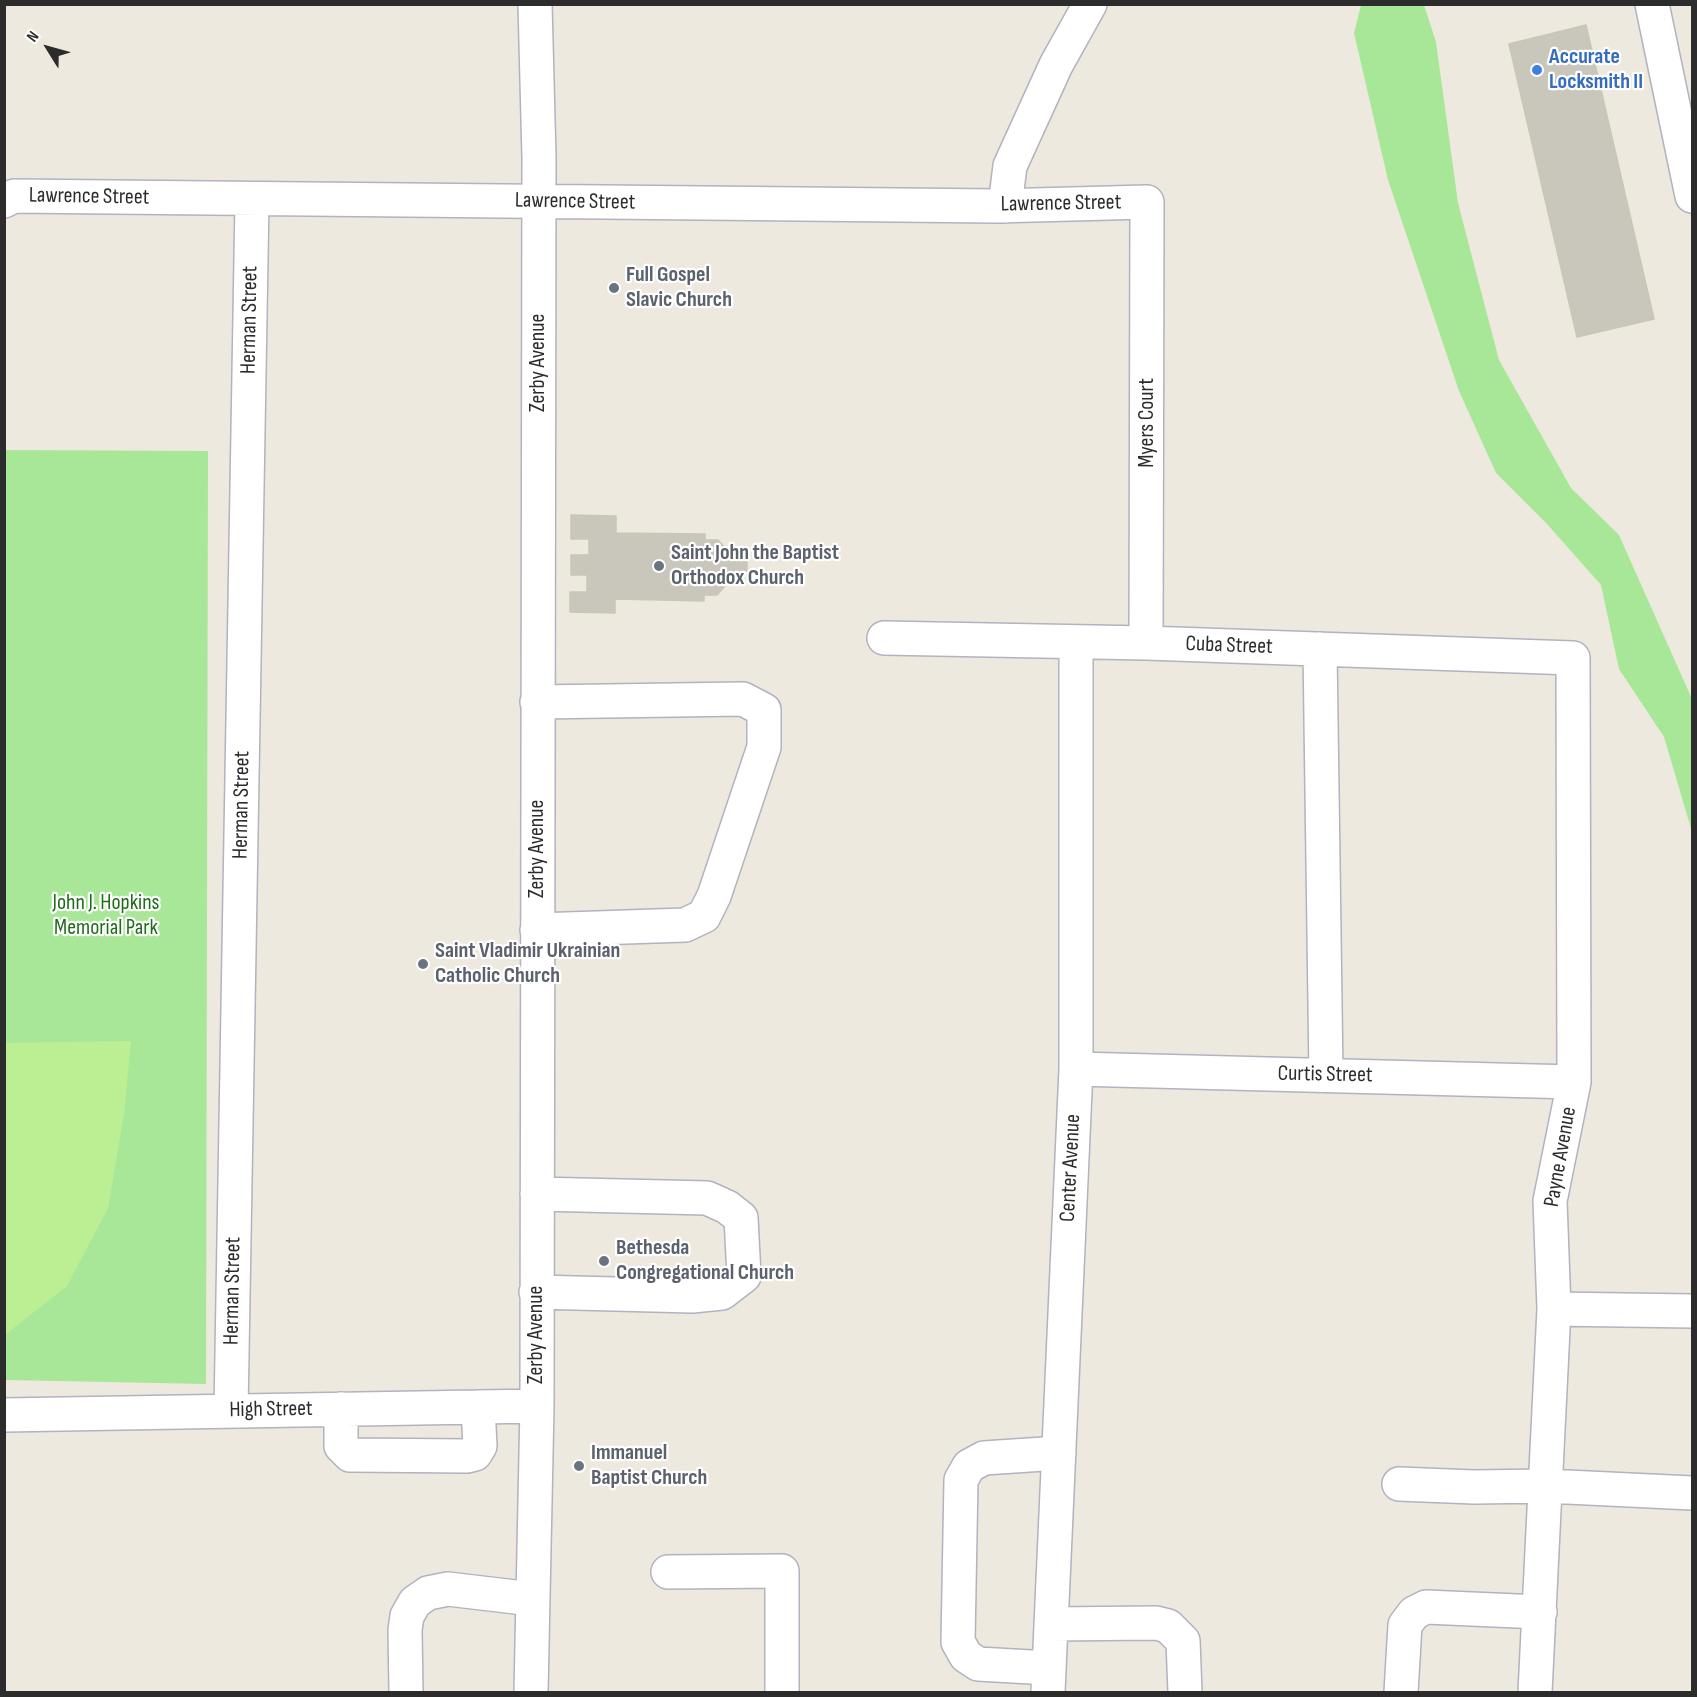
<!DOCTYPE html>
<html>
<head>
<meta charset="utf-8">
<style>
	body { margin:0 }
	#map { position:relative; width:1697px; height:1697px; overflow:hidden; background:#eee9de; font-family:"Sofia Sans Condensed",sans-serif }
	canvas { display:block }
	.frame { position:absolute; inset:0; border:6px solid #2c2c2c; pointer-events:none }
	.north { position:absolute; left:18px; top:18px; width:60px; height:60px; -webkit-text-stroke:4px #fff; paint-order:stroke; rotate:307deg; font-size:16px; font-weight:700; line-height:24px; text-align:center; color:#2c2c2c }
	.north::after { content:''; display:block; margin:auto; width:21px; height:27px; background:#2c2c2c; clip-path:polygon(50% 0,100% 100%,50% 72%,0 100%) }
</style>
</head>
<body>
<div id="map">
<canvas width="1697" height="1697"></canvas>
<div class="frame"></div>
<div class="north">N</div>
</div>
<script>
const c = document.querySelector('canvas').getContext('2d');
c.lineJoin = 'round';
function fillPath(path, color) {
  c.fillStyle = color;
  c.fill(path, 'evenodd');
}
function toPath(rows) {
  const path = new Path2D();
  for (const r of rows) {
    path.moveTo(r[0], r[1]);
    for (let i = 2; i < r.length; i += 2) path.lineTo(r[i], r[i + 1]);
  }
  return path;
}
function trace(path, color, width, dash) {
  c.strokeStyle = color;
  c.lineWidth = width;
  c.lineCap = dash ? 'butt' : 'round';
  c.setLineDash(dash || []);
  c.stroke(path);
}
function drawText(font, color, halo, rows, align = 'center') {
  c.font = font + ' "Sofia Sans Condensed",sans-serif';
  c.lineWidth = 4.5;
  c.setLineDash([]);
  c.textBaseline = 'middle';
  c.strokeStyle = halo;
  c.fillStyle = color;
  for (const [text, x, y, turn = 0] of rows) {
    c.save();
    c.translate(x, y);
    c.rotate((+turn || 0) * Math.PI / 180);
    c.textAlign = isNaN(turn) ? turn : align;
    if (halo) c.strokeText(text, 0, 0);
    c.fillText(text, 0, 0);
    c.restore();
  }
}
fillPath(toPath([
	[1361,5,1424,5,1436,42,1458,203,1499,360,1571,488,1619,535,1692,699,1692,832,1664,737,1619,669,1601,585,1547,524,1496,473,1459,391,1388,180,1354,33],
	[5,450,208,451,206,1384,5,1380]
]), '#a8e797');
fillPath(toPath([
	[131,1041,124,1114,108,1208,67,1286,5,1335,5,1043]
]), '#bcef93');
const building = toPath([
	[1586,25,1654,319,1577,337,1509,44,1586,25],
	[571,515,616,516,616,533,705,534,705,540,718,540,734,557,734,560,747,560,747,571,734,571,734,576,717,595,704,595,704,601,615,599,615,613,570,612,570,592,587,592,587,575,571,575,571,555,589,555,589,539,571,539,571,515]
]);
fillPath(building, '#c9c7bc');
trace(building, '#cac6b7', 1.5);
const minor = toPath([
	[1652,4,1692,196],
	[4,201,14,196,996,206,1147,202,1146,643],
	[1005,206,1010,166,1056,65,1090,4],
	[884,638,1146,643,1573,658,1574,1082,1550,1201,1554,1309,1535,1692],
	[1320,649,1326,1075],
	[537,930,685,925,704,916,714,896,764,747,764,710,743,699,537,702],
	[1076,1069,1574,1082],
	[536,1292,692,1296,722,1293,744,1276,741,1218,727,1207,707,1198,537,1194],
	[1554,1309,1692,1311],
	[341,1409,341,1446,350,1455,467,1456,475,1454,480,1446,478,1407],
	[231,1411,252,200],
	[4,1415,537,1406],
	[1399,1484,1474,1487,1546,1486,1692,1493],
	[668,1572,782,1571,782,1692],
	[1051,1624,1156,1623,1168,1626,1183,1641,1185,1692],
	[1049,1668,978,1664,966,1656,958,1642,961,1480,969,1466,984,1458,1059,1453],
	[406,1692,405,1630,407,1616,415,1602,428,1593,448,1589,532,1599],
	[531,1692,537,1406,539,158,535,4],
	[1048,1692,1076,1069,1076,643],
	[1401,1692,1405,1625,1414,1613,1426,1607,1540,1612]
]);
trace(minor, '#b2b2c0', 36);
trace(minor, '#fff', 33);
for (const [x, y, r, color] of [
	[1537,70,6,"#3f7fe0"],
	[614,288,6,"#6b7280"],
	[659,566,6,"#6b7280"],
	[423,964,6,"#6b7280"],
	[604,1261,6,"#6b7280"],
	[579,1466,6,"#6b7280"]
]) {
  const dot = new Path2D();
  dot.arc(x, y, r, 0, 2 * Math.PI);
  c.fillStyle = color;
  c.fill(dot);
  trace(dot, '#fff', 2);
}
drawText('bold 22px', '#366cbe', '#fff', [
	["Accurate",1549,57],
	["Locksmith II",1549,82]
], 'left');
drawText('22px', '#2c2c2c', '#fff', [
	["Lawrence Street",89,197,1],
	["Lawrence Street",575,202,1],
	["Lawrence Street",1061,204,-1],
	["Herman Street",250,320,-89],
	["Zerby Avenue",538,363,-90],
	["Myers Court",1147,423,-90],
	["Cuba Street",1229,646,2],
	["Herman Street",242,805,-89],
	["Zerby Avenue",537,849,-90],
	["Curtis Street",1325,1075,1],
	["Payne Avenue",1561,1157,-80],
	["Center Avenue",1071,1168,-87],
	["Herman Street",233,1291,-89],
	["Zerby Avenue",536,1335,-90],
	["High Street",271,1410,-1]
]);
drawText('bold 22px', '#5b616d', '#fff', [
	["Full Gospel",626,275],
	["Slavic Church",626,300],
	["Saint John the Baptist",671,553],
	["Orthodox Church",671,578],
	["Saint Vladimir Ukrainian",435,951],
	["Catholic Church",435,976],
	["Bethesda",616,1248],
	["Congregational Church",616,1273],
	["Immanuel",591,1453],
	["Baptist Church",591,1478]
], 'left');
drawText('22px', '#1d6e17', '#fff', [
	["John J. Hopkins",106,903],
	["Memorial Park",106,928]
]);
</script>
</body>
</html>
